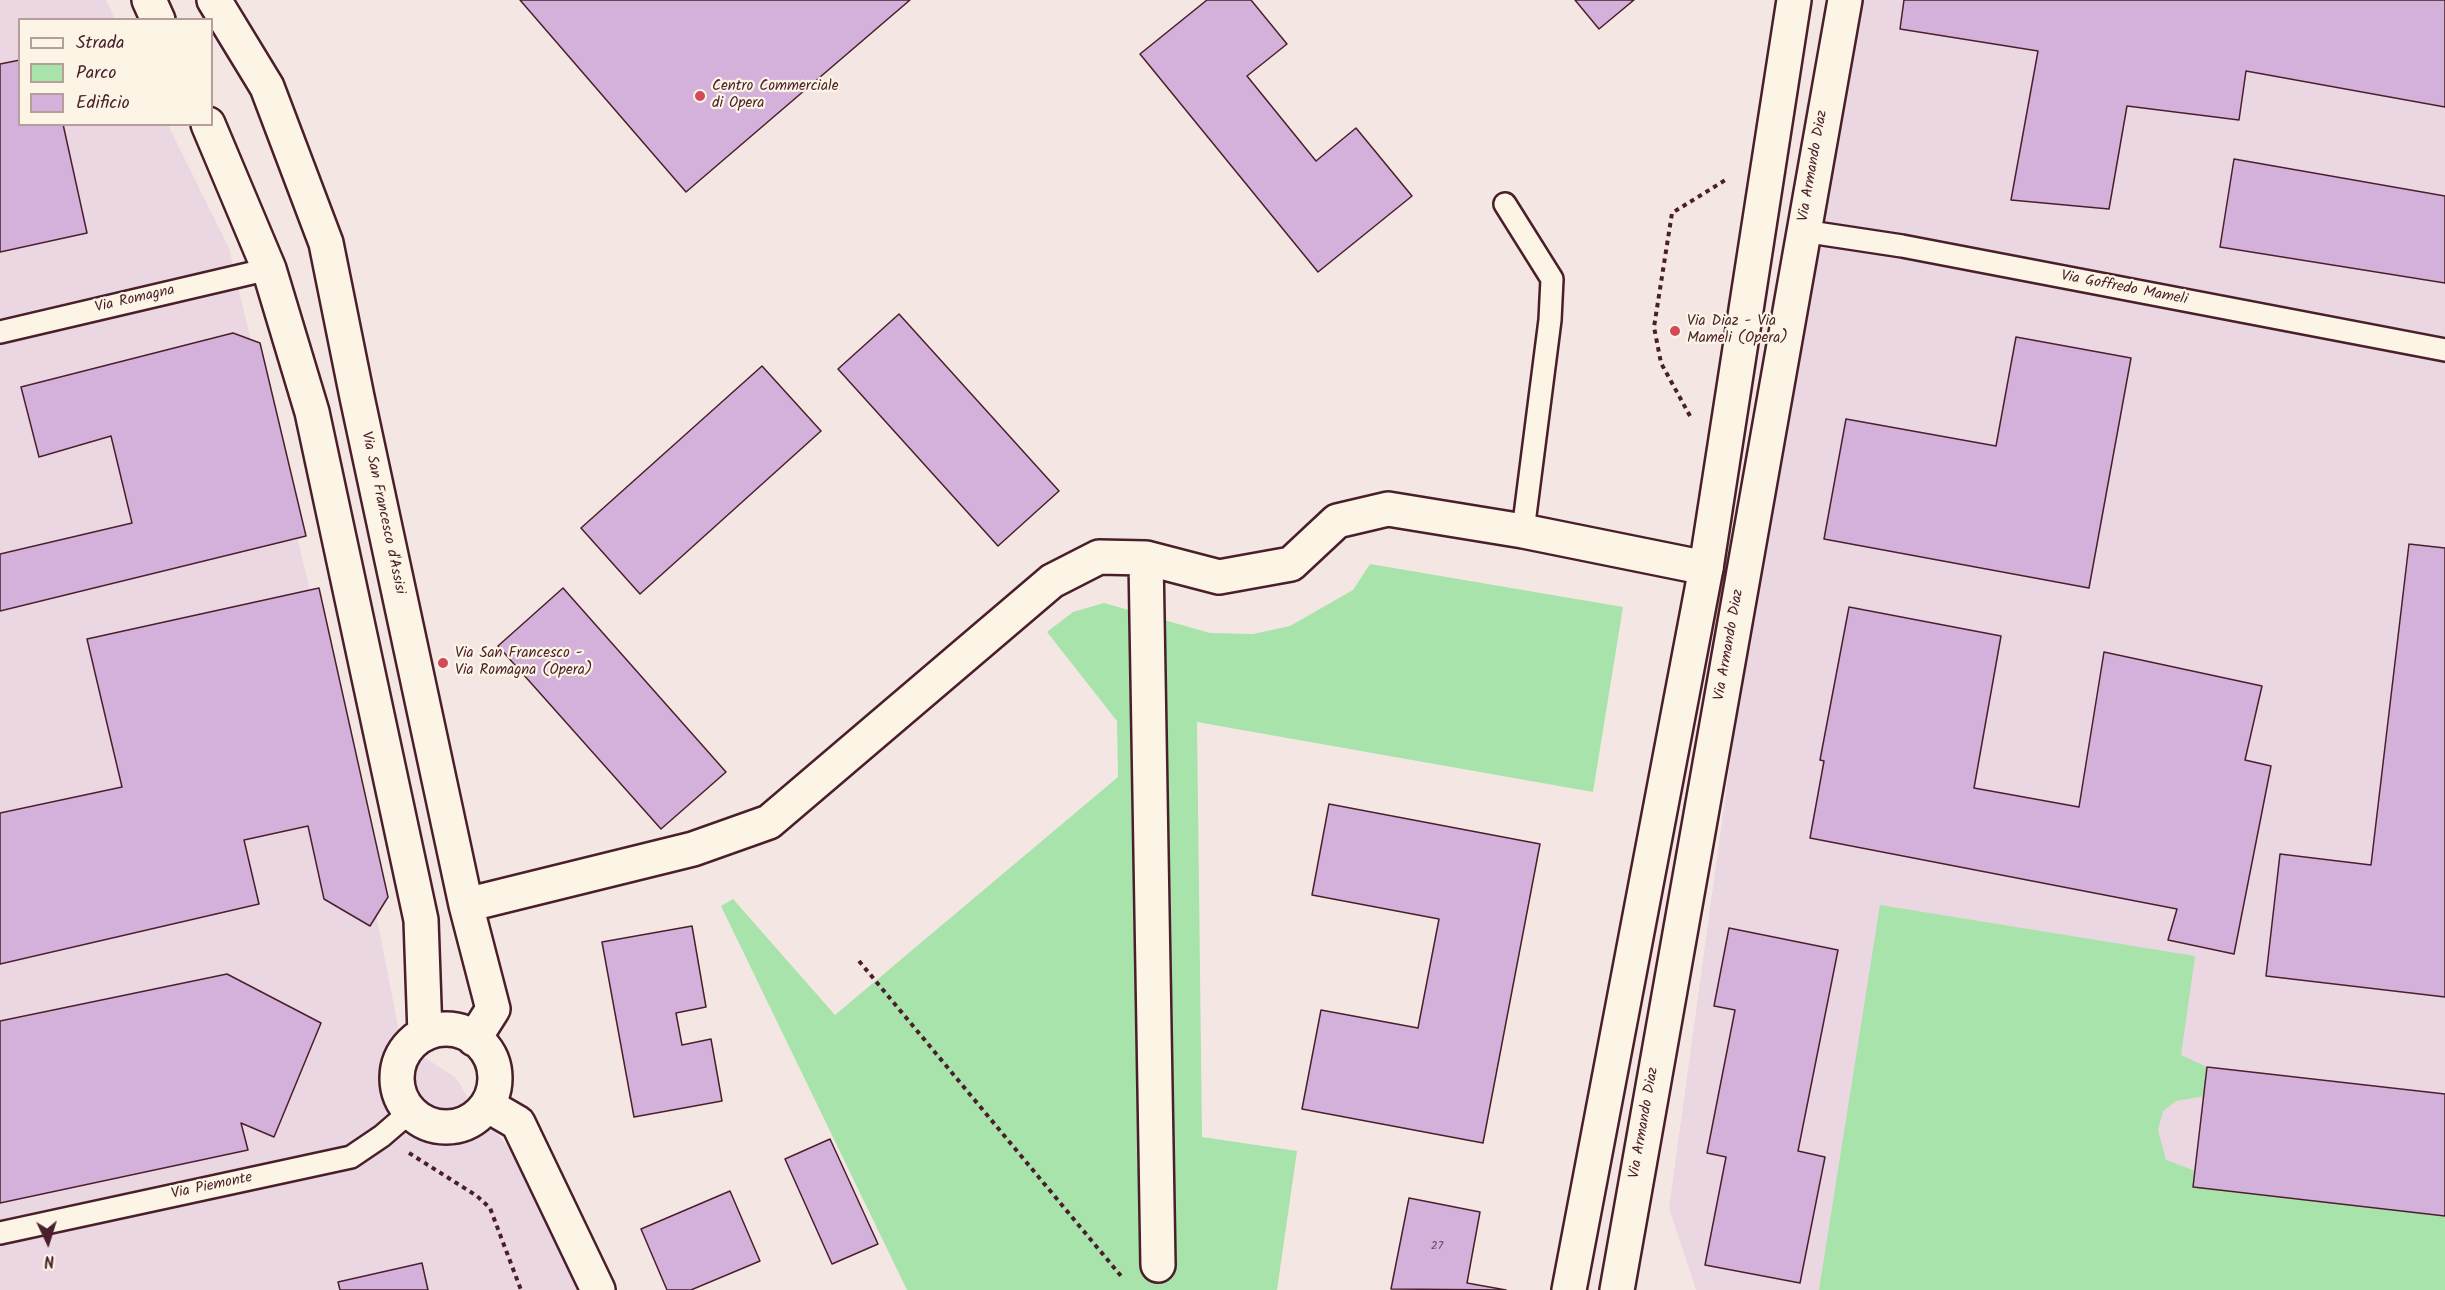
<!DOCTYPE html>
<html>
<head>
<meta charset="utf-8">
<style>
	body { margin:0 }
	#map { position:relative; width:2445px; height:1290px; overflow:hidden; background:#f4e7e3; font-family:Kalam,sans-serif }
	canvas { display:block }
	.legend { position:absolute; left:18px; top:18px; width:195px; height:108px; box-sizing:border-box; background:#fcf5e5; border:2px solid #b59f9b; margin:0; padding:8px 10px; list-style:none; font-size:18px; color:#4a1f2b }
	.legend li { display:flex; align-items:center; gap:12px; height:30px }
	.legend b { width:30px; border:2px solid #b59f9b }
	.north { position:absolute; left:18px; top:1212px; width:60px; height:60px; -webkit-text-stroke:4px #fcf5e5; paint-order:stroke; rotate:176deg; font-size:16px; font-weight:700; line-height:24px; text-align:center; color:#4a1f2b }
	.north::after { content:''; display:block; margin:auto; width:21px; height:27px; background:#4a1f2b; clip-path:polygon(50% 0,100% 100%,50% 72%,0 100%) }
</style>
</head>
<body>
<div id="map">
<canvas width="2445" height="1290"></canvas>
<ul class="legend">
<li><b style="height:8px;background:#fcf5e5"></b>Strada</li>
<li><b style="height:16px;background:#a7e3aa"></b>Parco</li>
<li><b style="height:16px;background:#d4b1db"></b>Edificio</li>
</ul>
<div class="north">N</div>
</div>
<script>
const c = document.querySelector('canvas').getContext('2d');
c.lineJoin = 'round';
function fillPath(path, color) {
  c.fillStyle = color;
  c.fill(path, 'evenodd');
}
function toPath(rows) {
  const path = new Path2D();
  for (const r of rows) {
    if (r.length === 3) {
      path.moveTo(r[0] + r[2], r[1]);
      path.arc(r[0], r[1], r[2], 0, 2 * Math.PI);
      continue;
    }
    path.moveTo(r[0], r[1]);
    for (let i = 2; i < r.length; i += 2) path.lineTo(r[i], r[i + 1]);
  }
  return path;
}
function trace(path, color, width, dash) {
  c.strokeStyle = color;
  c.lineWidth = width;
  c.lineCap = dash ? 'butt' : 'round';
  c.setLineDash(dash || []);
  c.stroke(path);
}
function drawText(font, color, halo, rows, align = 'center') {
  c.font = font + ' Kalam,sans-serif';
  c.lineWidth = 4.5;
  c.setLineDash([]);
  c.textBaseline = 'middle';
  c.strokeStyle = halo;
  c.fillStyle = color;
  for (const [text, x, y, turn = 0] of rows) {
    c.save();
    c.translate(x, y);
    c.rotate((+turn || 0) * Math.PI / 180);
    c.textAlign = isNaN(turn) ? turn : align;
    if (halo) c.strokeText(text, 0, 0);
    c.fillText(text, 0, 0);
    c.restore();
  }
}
fillPath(toPath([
	[0,0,106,0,115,19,20,20,20,124,168,125,229,248,330,676,401,1042,456,1078,473,1106,530,1172,586,1290,0,1290],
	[1838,0,2445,0,2445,1290,1696,1290,1669,1208,1803,231]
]), '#ead7e1');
fillPath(toPath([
	[1370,564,1623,607,1593,792,1197,722,1202,1137,1297,1151,1277,1290,907,1290,721,906,733,899,835,1015,1118,777,1117,721,1047,632,1073,612,1104,603,1210,633,1253,634,1290,626,1353,590],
	[1880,905,2195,956,2181,1055,2207,1067,2204,1096,2176,1101,2163,1111,2158,1130,2166,1160,2195,1171,2193,1187,2445,1216,2445,1290,1819,1290]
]), '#a7e3aa');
const building = toPath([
	[520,0,910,0,686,192,520,0],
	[1207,0,1251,0,1287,44,1247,76,1316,161,1356,128,1412,196,1318,272,1140,54,1207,0],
	[1575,0,1634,0,1599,29,1575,0],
	[1904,0,2445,0,2445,107,2246,71,2239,120,2127,106,2109,209,2011,200,2038,51,1900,29,1904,0],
	[20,60,20,124,63,124,87,233,0,252,0,64,20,60],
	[2234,159,2445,196,2445,283,2220,247,2234,159],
	[899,314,1059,491,998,546,838,369,899,314],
	[233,333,260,343,306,536,0,611,0,554,132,523,111,436,39,457,21,387,233,333],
	[2016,337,2131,358,2089,588,1824,539,1846,419,1996,446,2016,337],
	[762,366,821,431,640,594,581,528,762,366],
	[2409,544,2445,548,2445,997,2266,976,2280,854,2371,865,2409,544],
	[319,588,388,897,370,926,324,899,308,826,244,840,259,904,0,964,0,813,122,787,87,639,319,588],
	[563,588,726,772,661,829,498,646,563,588],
	[1849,607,2001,636,1974,788,2079,807,2104,652,2262,686,2245,760,2271,766,2234,954,2168,940,2177,909,1810,838,1824,761,1820,760,1849,607],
	[1329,804,1540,844,1483,1143,1302,1109,1321,1010,1418,1028,1439,919,1312,895,1329,804],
	[692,926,706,1007,676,1013,682,1045,711,1039,722,1101,634,1117,602,942,692,926],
	[1729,928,1838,950,1798,1151,1825,1157,1800,1283,1705,1265,1726,1157,1707,1153,1735,1010,1714,1006,1729,928],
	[227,974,321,1023,274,1137,241,1123,248,1150,0,1203,0,1021,227,974],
	[2207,1067,2445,1094,2445,1216,2193,1187,2207,1067],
	[830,1139,878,1244,832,1264,785,1159,830,1139],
	[730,1191,760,1261,691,1290,667,1290,641,1229,730,1191],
	[1409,1198,1480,1212,1467,1283,1506,1290,1391,1289,1409,1198],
	[422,1263,428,1290,340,1290,338,1282,422,1263]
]);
fillPath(building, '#d4b1db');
trace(building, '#4a1f2b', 1.5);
const lane = toPath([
	[1505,204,1552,279,1550,320,1523,531],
	[1803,231,1902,246,2445,350],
	[0,332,269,269],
	[0,1233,351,1157,382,1136,411,1111]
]);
const street = toPath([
	[149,0,158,20],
	[214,0,267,87,326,243,357,397,466,905,493,1009,474,1039],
	[208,124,269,269,312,412,421,920,425,1034],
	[1146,558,1158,1265],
	[466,905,693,849,769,822,1052,581,1099,557,1146,558,1219,577,1291,564,1337,521,1388,509,1523,531,1706,568],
	[446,1078,49],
	[487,1105,518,1123,598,1290]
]);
const secondary = toPath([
	[1569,1290,1706,568,1794,0],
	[1617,1290,1845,0]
]);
trace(lane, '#4a1f2b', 26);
trace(street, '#4a1f2b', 38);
trace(secondary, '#4a1f2b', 38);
trace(toPath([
	[1690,416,1661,363,1654,327,1672,213,1727,179],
	[859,961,1121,1276],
	[409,1153,477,1196,490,1208,521,1290]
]), '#4a1f2b', 4, [4.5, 4.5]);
trace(lane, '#fcf5e5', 21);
trace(street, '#fcf5e5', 33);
trace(secondary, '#fcf5e5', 33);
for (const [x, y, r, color] of [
	[700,96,6,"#d1495b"],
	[1675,331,6,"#d1495b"],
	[443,663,6,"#d1495b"]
]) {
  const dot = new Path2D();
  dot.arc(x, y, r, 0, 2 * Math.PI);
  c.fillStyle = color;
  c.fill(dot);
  trace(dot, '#fcf5e5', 2);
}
drawText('12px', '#6c4457', null, [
	["27",1437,1247]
]);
drawText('15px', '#4a1f2b', '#fcf5e5', [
	["Centro Commerciale",712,87],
	["di Opera",712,104],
	["Via Diaz - Via",1687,322],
	["Mameli (Opera)",1687,339],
	["Via San Francesco -",455,654],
	["Via Romagna (Opera)",455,671]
], 'left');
drawText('15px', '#4a1f2b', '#fcf5e5', [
	["Via Armando Diaz",1814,166,-80],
	["Via Goffredo Mameli",2124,289,11],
	["Via Romagna",135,300,-13],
	["Via San Francesco d'Assisi",382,513,78],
	["Via Armando Diaz",1730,645,-80],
	["Via Armando Diaz",1645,1123,-80],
	["Via Piemonte",212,1187,-12]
]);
</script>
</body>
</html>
